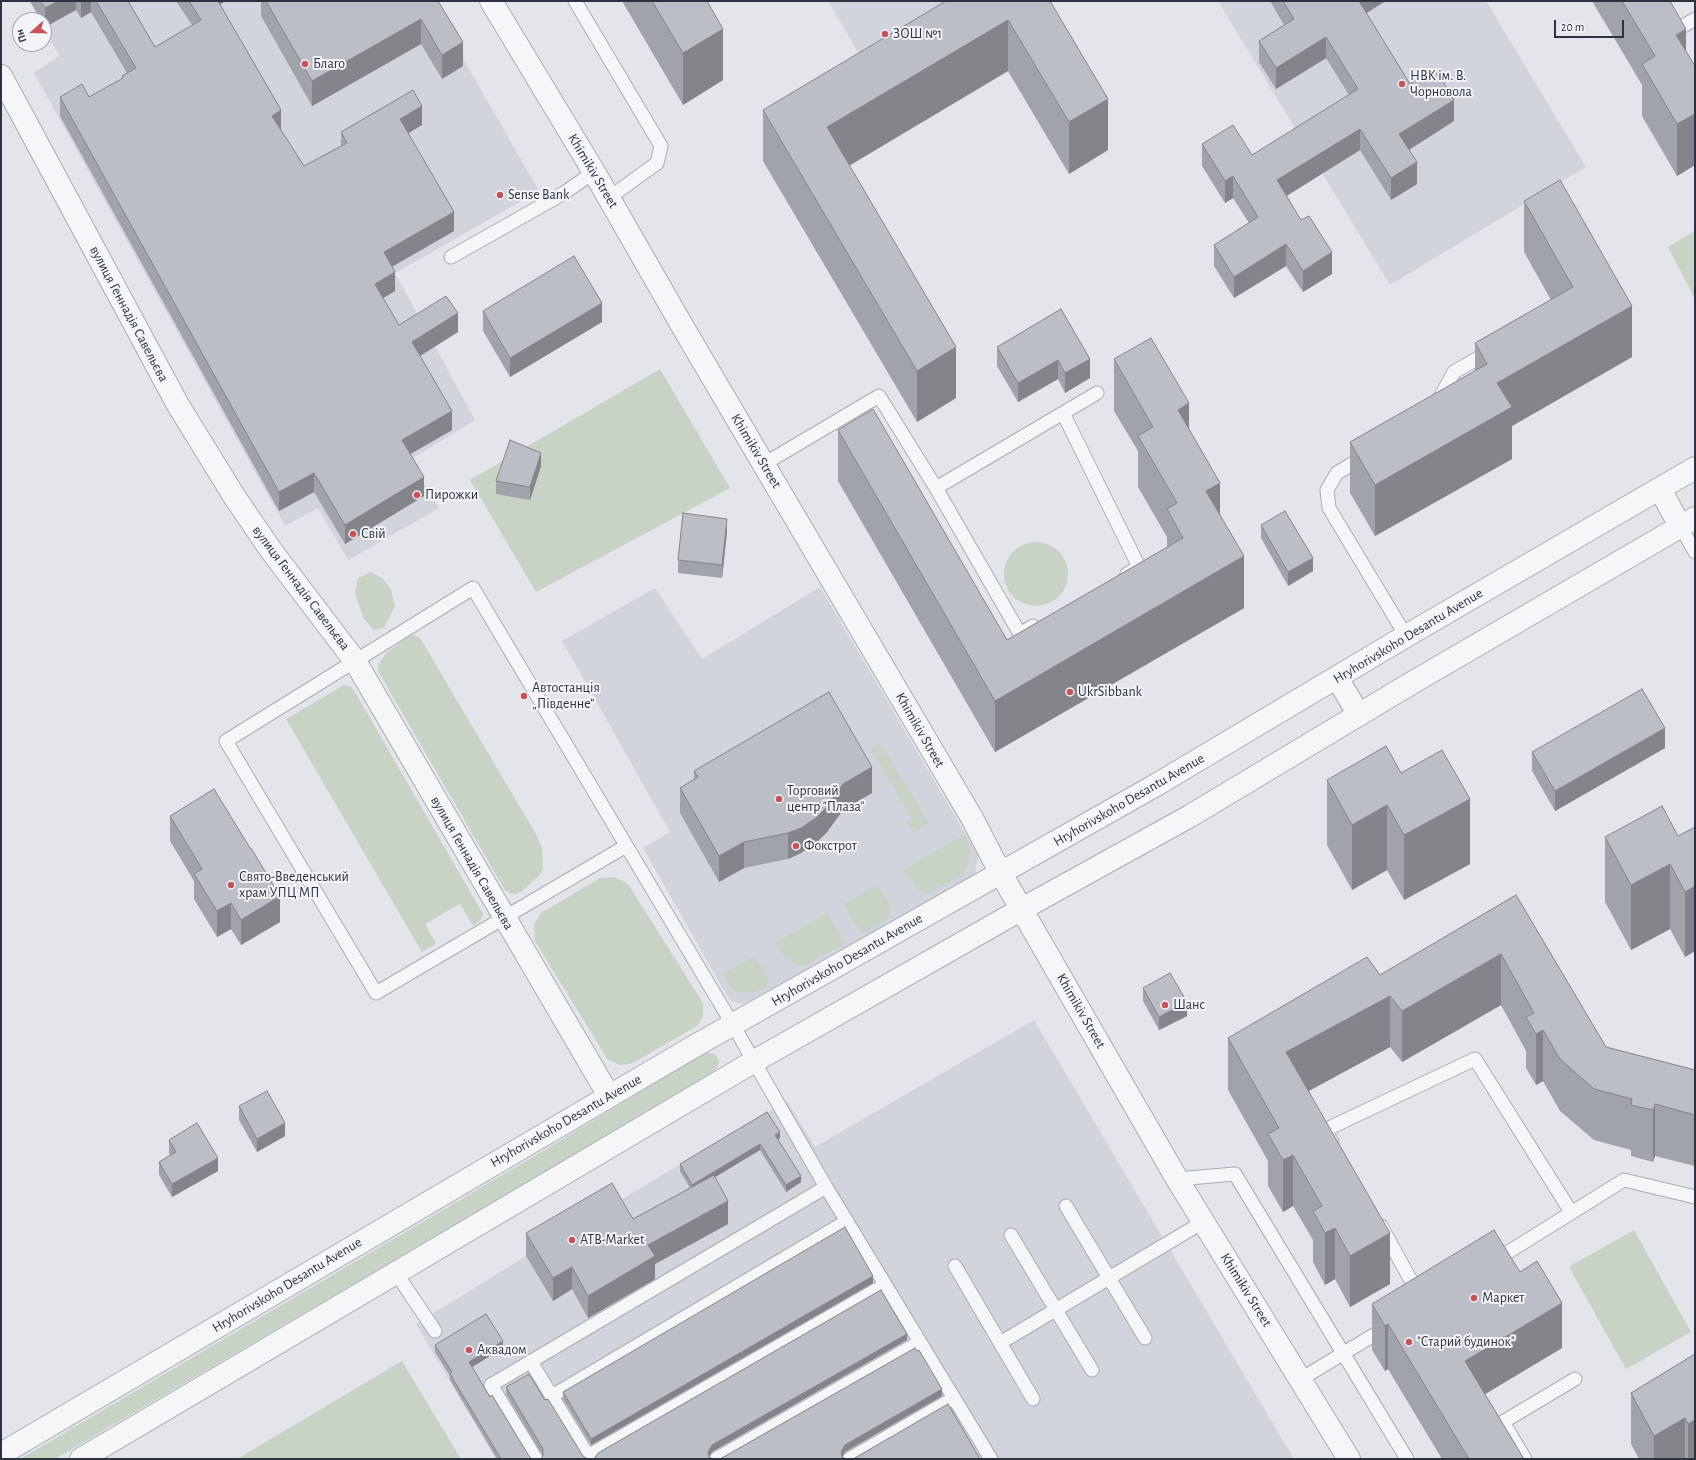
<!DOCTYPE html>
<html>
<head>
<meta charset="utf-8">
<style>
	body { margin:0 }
	#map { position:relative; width:1696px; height:1460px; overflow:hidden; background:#e3e5ea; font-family:"Alegreya Sans",sans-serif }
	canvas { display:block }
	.frame { position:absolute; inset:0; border:2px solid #2c3241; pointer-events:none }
	.north { position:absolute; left:12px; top:12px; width:40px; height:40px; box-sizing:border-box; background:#f3f4f7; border:1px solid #a3a6ae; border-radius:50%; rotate:250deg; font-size:11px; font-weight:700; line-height:16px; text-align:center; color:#2c3241 }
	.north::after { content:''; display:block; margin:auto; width:14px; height:18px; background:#c55358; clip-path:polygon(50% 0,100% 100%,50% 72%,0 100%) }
	.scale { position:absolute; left:1554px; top:20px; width:70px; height:18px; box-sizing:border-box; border:2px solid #2c3241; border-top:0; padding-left:5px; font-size:12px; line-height:14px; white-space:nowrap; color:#2c3241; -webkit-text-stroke:3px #f3f4f7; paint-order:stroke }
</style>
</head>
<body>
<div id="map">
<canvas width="1696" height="1460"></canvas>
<div class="frame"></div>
<div class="north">Пн</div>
<div class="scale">20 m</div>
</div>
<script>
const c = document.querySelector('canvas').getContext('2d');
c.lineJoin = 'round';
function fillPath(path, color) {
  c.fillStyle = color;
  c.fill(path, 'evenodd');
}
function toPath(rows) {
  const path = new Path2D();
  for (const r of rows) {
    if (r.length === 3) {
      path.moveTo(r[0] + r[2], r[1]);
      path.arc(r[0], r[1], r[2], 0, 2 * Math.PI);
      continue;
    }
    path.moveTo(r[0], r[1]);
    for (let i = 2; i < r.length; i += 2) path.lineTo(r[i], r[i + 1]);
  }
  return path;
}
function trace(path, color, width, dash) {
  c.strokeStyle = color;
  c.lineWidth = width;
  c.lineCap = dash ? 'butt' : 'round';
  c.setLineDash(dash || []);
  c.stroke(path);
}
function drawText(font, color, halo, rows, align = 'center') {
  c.font = font + ' "Alegreya Sans",sans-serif';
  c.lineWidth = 4;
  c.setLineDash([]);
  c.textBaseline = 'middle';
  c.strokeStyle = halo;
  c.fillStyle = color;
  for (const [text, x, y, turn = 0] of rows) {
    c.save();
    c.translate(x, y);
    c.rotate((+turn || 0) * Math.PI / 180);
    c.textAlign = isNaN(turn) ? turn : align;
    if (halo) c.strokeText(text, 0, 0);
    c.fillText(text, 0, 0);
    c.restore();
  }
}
fillPath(toPath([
	[29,1,430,1,539,191,395,273,475,420,410,460,439,508,348,560,318,508,285,526,34,73,59,56,44,28,44,20,40,20],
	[828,1,978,1,866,66],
	[1218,1,1486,1,1586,167,1390,285],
	[820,587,978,855,975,875,744,1004,730,1001,643,848,670,832,562,641,655,588,702,659],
	[1034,1020,1294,1459,496,1459,416,1324,526,1256,787,1101,815,1147]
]), '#d1d4dc');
fillPath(toPath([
	[1695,231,1695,299,1668,247],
	[660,369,730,488,536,592,470,480],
	[1036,574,32],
	[371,572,382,578,391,589,395,606,384,628,374,630,364,619,355,594,358,578],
	[414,635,420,638,536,834,542,848,543,869,539,876,521,892,515,894,510,893,505,890,378,671,378,665,386,653,408,637],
	[344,685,352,687,483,914,481,920,473,926,460,904,425,924,436,944,422,952,286,719],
	[880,743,929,823,913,833,907,823,912,819,871,749],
	[965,834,969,845,970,852,969,861,961,876,929,893,924,893,918,889,903,870],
	[615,877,628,884,703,1003,703,1016,697,1026,633,1063,620,1065,608,1060,535,941,534,925,541,913,600,878],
	[878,884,890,905,889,916,885,921,862,934,843,904],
	[827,913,845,943,804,966,798,965,786,958,776,943],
	[755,956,767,976,768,982,766,987,754,993,739,992,732,988,723,974],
	[708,1053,715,1054,719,1061,718,1066,714,1071,558,1164,55,1459,20,1459,548,1148,702,1054],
	[1634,1230,1691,1332,1626,1369,1569,1267],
	[402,1361,461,1459,237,1459]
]), '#c7d3c5');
const service = toPath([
	[575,1,661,146,657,163,609,198],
	[1658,1,1675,31,1695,19],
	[451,257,564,193,594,172],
	[1437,403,1454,372,1489,352],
	[1063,413,1139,567,1127,574],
	[1365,456,1337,473,1327,490,1329,508,1406,636],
	[764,464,879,396,936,488,1097,393],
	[936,488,1020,634,1033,626],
	[1680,526,1695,552],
	[626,846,376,993,226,741,473,588,733,1025,826,1187,991,1459],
	[1332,1142,1325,1130,1475,1059,1571,1212],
	[1177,1179,1235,1174,1407,1459],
	[1066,1206,1145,1338],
	[1381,1226,1419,1295],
	[1011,1235,1092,1370],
	[1494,1261,1624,1180,1695,1197],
	[955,1266,1033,1399],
	[396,1273,435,1331],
	[1000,1343,1203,1222],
	[531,1362,590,1459],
	[1301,1379,1387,1327],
	[552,1396,847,1221],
	[588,1456,885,1285],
	[536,1459,491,1385,826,1187],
	[716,1459,920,1342],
	[849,1459,954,1398],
	[1525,1459,1503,1422,1575,1379]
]);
const minor = toPath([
	[491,1,594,172,684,329,972,818,1000,872,1177,1179,1349,1459],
	[1,76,178,405,234,496,270,549,355,661,609,1096],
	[1660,489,1680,526],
	[1337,678,1359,715]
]);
const tertiary = toPath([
	[1,1454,693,1047,1156,785,1406,636,1695,468],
	[81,1459,753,1062,1022,909,1190,816,1410,684,1695,518]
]);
trace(service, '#a8acb4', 15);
trace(minor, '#a8acb4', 24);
trace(tertiary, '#a8acb4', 24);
trace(service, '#f6f6f9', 13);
trace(minor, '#f6f6f9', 22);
trace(tertiary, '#f6f6f9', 22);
fillPath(toPath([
	[30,1,128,1,155,47,192,25,176,1,225,1,220,5,281,129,281,130,304,166,341,146,341,132,422,125,408,133,454,231,392,267,395,291,383,298,399,325,458,332,420,356,452,430,410,454,424,496,345,544,314,492,279,511,60,116,60,97,89,97,122,79,122,76,127,73,91,12,81,18,76,10,45,27,44,26,44,20,41,20],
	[261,1,438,1,463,66,442,79,421,44,312,106,261,16],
	[622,1,707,1,723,80,683,105],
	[1050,1,1108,150,1069,174,1008,71,849,165,956,398,917,422,763,161,763,110],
	[1270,1,1384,1,1384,2,1366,13,1410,84,1454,121,1409,150,1417,184,1391,200,1360,150,1286,196,1332,274,1303,292,1286,266,1234,298,1214,266,1214,245,1249,223,1233,198,1225,203,1202,166,1202,144,1252,155,1349,95,1326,58,1276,89,1259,62,1259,41,1284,25],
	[1592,1,1670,1,1686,51,1695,66,1695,165,1677,176,1642,116,1642,85],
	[1524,201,1632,357,1512,426,1512,459,1375,536,1350,493,1350,442,1475,371,1475,343,1551,300,1524,252],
	[1061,309,1090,378,1065,393,1058,379,1018,402,997,366,997,347],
	[483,311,602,322,510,377,483,331],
	[1114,359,1189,429,1220,516,1244,608,995,752,838,481,838,430,1007,640,1167,547,1167,537,1138,487,1138,451,1114,411],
	[541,466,530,500,496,494,496,481],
	[1261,525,1313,571,1288,586,1261,538],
	[727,532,722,578,678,573,678,560],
	[1665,748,1555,811,1532,771,1532,752],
	[694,771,872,793,843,810,827,832,816,843,801,853,788,859,744,868,719,882,680,813,680,788,694,779],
	[1401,773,1470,864,1404,900,1387,870,1352,890,1327,845,1327,780],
	[170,816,280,922,241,945,231,929,217,937,194,899,194,881,170,841],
	[1695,827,1695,951,1685,957,1670,929,1631,950,1605,902,1605,837,1678,836],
	[1516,895,1606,1047,1695,1070,1695,1166,1655,1156,1653,1162,1631,1156,1631,1150,1594,1140,1560,1111,1543,1081,1536,1085,1526,1068,1526,1051,1501,1005,1402,1062,1390,1047,1309,1091,1390,1284,1350,1307,1335,1279,1325,1285,1313,1262,1313,1240,1293,1206,1283,1212,1268,1186,1268,1161,1228,1090,1228,1038,1380,975],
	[1143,988,1187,1016,1159,1030,1143,1001],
	[239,1106,285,1136,257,1152,239,1120],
	[780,1138,778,1139,801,1182,786,1192,760,1150,715,1177,728,1224,655,1264,655,1279,588,1318,572,1289,553,1301,526,1256,526,1233,633,1219,690,1188,680,1171,680,1164],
	[169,1140,218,1171,172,1197,159,1175,159,1162,170,1155,169,1153],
	[873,1283,591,1445,563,1399,563,1392],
	[1372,1304,1562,1348,1485,1394,1524,1459,1442,1459,1388,1369,1385,1371,1372,1350],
	[435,1345,503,1348,472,1367,490,1397,529,1456,532,1459,497,1459,450,1380,450,1376,435,1352],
	[1695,1354,1695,1459,1639,1459,1631,1444,1631,1393],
	[506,1387,545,1400,583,1456,543,1456,506,1394]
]), '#a1a3aa');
fillPath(toPath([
	[58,1,76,1,76,10,45,27,45,8],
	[81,1,91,1,91,12,81,18],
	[212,1,225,1,212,10],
	[1357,1,1384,1,1384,2,1357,19],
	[421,19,421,44,312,106,312,81],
	[1008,20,1008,71,827,179,827,127],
	[723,29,723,80,683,105,683,53],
	[1686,29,1686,80,1676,35],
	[1326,37,1326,58,1276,89,1276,68],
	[463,42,463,66,442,79,442,55],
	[1108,99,1108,150,1069,174,1069,122],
	[1454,100,1454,121,1399,156,1399,134],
	[422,106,422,125,400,138,400,119],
	[281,110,281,129,272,135,272,116],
	[1695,114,1695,165,1677,176,1677,124],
	[1360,129,1360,150,1277,202,1277,180],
	[1417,162,1417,184,1391,200,1391,178],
	[1233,176,1233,198,1225,203,1225,181],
	[454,212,454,231,384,271,384,252],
	[1286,244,1286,266,1234,298,1234,277],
	[1332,252,1332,274,1303,292,1303,271],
	[395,272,395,291,375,303,375,284],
	[602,303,602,322,510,377,510,358],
	[1632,306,1632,357,1512,426,1512,459,1375,536,1375,485,1497,383],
	[458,313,458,332,412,361,412,342],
	[956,347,956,398,917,422,917,371],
	[1090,359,1090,378,1065,393,1065,373],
	[1058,360,1058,379,1018,402,1018,383],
	[1189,403,1189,454,1178,410],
	[452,411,452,430,402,459,402,440],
	[541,453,541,466,530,500,530,487],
	[314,473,314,492,279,511,279,492],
	[424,477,424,496,345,544,345,525],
	[1220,483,1220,534,1206,491],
	[727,519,727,532,722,578,722,565],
	[1244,556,1244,608,995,752,995,701],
	[1313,558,1313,571,1288,586,1288,572],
	[1665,728,1665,748,1555,811,1555,791],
	[872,767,872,793,843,810,827,832,816,843,801,853,788,859,788,833,843,784],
	[1470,799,1470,864,1404,900,1404,835],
	[1387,805,1387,870,1352,890,1352,825],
	[744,842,744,868,719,882,719,856],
	[1670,864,1670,929,1631,950,1631,885],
	[1695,886,1695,951,1685,957,1685,892],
	[280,896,280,922,241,945,241,920],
	[231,903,231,929,217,937,217,911],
	[1501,954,1501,1005,1402,1062,1402,1011],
	[1390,996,1390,1047,1286,1103,1286,1052],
	[1187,1002,1187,1016,1159,1030,1159,1017],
	[1543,1030,1543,1081,1536,1085,1536,1034],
	[1655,1104,1655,1156,1653,1162,1653,1110],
	[285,1123,285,1136,257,1152,257,1139],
	[780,1132,780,1138,775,1141,775,1135],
	[760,1144,760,1150,692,1191,692,1185],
	[1293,1155,1293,1206,1283,1212,1283,1160],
	[218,1158,218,1171,172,1197,172,1184],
	[801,1176,801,1182,786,1192,786,1185],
	[728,1201,728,1224,655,1264,655,1279,588,1318,588,1296,648,1245],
	[1335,1228,1335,1279,1325,1285,1325,1233],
	[1390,1233,1390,1284,1350,1307,1350,1256],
	[572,1267,572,1289,553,1301,553,1278],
	[873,1276,873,1283,591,1445,591,1439],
	[1562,1303,1562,1348,1465,1406,1465,1361],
	[1388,1324,1388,1369,1385,1371,1385,1326],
	[907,1334,907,1340,712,1452,708,1459,708,1452,712,1445],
	[503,1341,503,1348,469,1369,469,1362],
	[942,1389,942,1396,845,1452,841,1459,841,1452,845,1445],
	[1685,1418,1685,1459,1654,1459,1654,1436],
	[1695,1420,1695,1459,1688,1459,1688,1424]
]), '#83858b');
const building = toPath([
	[41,1,58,1,45,8,41,1],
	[96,1,128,1,155,47,201,20,189,1,218,1,281,110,272,116,304,166,347,143,341,132,413,90,422,106,400,119,454,212,384,252,395,272,375,284,399,325,446,296,458,313,412,342,452,411,402,440,424,477,345,525,314,473,279,492,60,97,82,84,89,97,123,78,122,76,136,68,96,1],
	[266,1,438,1,463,42,442,55,421,19,312,81,266,1],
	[652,1,707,1,723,29,683,53,652,1],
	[946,1,1050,1,1108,99,1069,122,1008,20,827,127,956,347,917,371,763,110,946,1],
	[1283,1,1359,1,1410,84,1435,68,1454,100,1399,134,1417,162,1391,178,1360,129,1277,180,1301,220,1309,216,1332,252,1303,271,1286,244,1234,277,1214,245,1258,217,1233,176,1225,181,1202,144,1233,125,1252,155,1358,89,1326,37,1276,68,1259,41,1294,19,1283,1],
	[1622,1,1670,1,1686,29,1676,35,1695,66,1695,114,1677,124,1642,64,1655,56,1622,1],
	[1560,180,1632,306,1497,383,1512,407,1375,485,1350,442,1487,364,1475,343,1573,287,1524,201,1560,180],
	[574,256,602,303,510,358,483,311,574,256],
	[1061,309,1090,359,1065,373,1058,360,1018,383,997,347,1061,309],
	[1151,338,1189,403,1178,410,1220,483,1206,491,1244,556,995,701,838,430,873,409,1007,640,1183,538,1167,509,1177,503,1138,436,1153,427,1114,359,1151,338],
	[510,440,541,453,530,487,496,481,510,440],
	[1285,511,1313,558,1288,572,1261,525,1285,511],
	[683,513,727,519,722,565,678,560,683,513],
	[1642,689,1665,728,1555,791,1532,752,1642,689],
	[829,692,872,767,843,784,827,807,816,818,801,828,788,833,744,842,719,856,680,788,698,777,694,771,829,692],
	[1386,746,1401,773,1442,750,1470,799,1404,835,1387,805,1352,825,1327,780,1386,746],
	[214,789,250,848,251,848,280,896,241,920,231,903,217,911,194,874,202,869,170,816,214,789],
	[1662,806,1678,836,1695,827,1695,886,1685,892,1670,864,1631,885,1605,837,1662,806],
	[1516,895,1606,1047,1695,1070,1695,1115,1655,1104,1653,1110,1631,1105,1632,1099,1594,1089,1560,1059,1543,1030,1536,1034,1526,1017,1534,1013,1501,954,1402,1011,1390,996,1286,1052,1390,1233,1350,1256,1335,1228,1325,1233,1313,1211,1322,1206,1293,1155,1283,1160,1268,1134,1279,1128,1228,1038,1367,957,1380,975,1516,895],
	[1170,973,1187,1002,1159,1017,1143,988,1170,973],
	[267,1091,285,1123,257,1139,239,1106,267,1091],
	[767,1112,780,1132,775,1135,801,1176,786,1185,760,1144,692,1185,680,1164,767,1112],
	[197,1123,218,1158,172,1184,159,1162,176,1152,169,1140,197,1123],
	[714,1175,728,1201,648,1245,655,1256,588,1296,572,1267,553,1278,526,1233,612,1183,633,1219,714,1175],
	[845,1227,873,1276,591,1439,563,1392,845,1227],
	[1494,1230,1520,1272,1537,1261,1562,1303,1465,1361,1524,1459,1469,1459,1388,1324,1385,1326,1372,1304,1494,1230],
	[881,1290,907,1334,712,1445,708,1452,709,1457,713,1459,594,1459,598,1453,881,1290],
	[486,1314,503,1341,469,1362,490,1397,492,1395,529,1456,532,1459,501,1459,450,1374,452,1372,435,1345,486,1314],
	[915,1348,917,1351,919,1350,942,1389,845,1445,841,1452,842,1457,846,1459,720,1459,915,1348],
	[1695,1354,1695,1420,1688,1424,1685,1418,1654,1436,1631,1393,1695,1354],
	[529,1374,545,1400,548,1399,583,1456,588,1459,540,1459,543,1456,543,1449,506,1387,529,1374],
	[948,1404,980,1459,853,1459,948,1404]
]);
fillPath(building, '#bbbec6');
trace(building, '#83858b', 1);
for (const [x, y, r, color] of [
	[885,34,4,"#c55358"],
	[305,64,4,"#c55358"],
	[1402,84,4,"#c55358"],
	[500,195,4,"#c55358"],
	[417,495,4,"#c55358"],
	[353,534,4,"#c55358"],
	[1070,692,4,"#c55358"],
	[524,696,4,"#c55358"],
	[779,799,4,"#c55358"],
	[796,846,4,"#c55358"],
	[231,885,4,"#c55358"],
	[1165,1005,4,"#c55358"],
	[572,1240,4,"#c55358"],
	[1474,1298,4,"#c55358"],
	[1409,1342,4,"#c55358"],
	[469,1350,4,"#c55358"]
]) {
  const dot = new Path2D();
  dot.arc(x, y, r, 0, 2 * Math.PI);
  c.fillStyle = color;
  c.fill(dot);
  trace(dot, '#f3f4f7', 1.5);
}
drawText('14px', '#2c3241', '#f3f4f7', [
	["ЗОШ №1",893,34],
	["Благо",313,64],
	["НВК ім. В.",1410,76],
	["Чорновола",1410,92],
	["Sense Bank",508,195],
	["Пирожки",425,495],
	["Свій",361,534],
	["Автостанція",532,688],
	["„Південне“",532,704],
	["UkrSibbank",1078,692],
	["Торговий",787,791],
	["центр \"Плаза\"",787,807],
	["Фокстрот",804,846],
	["Свято-Введенський",239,877],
	["храм УПЦ МП",239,893],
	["Шанс",1173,1005],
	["ATB-Market",580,1240],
	["Маркет",1482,1298],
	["\"Старий будинок\"",1417,1342],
	["Аквадом",477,1350]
], 'left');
drawText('14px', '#2c3241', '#f3f4f7', [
	["Khimikiv Street",593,171,59],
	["вулиця Геннадія Савельєва",129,314,62],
	["Khimikiv Street",756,451,59],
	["вулиця Геннадія Савельєва",301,588,53],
	["Hryhorivskoho Desantu Avenue",1408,636,-31],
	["Khimikiv Street",920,730,60],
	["Hryhorivskoho Desantu Avenue",1129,800,-30],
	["вулиця Геннадія Савельєва",472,863,60],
	["Hryhorivskoho Desantu Avenue",847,960,-30],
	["Khimikiv Street",1081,1011,60],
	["Hryhorivskoho Desantu Avenue",566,1121,-30],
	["Hryhorivskoho Desantu Avenue",287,1285,-31],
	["Khimikiv Street",1246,1290,58]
]);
</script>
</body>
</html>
